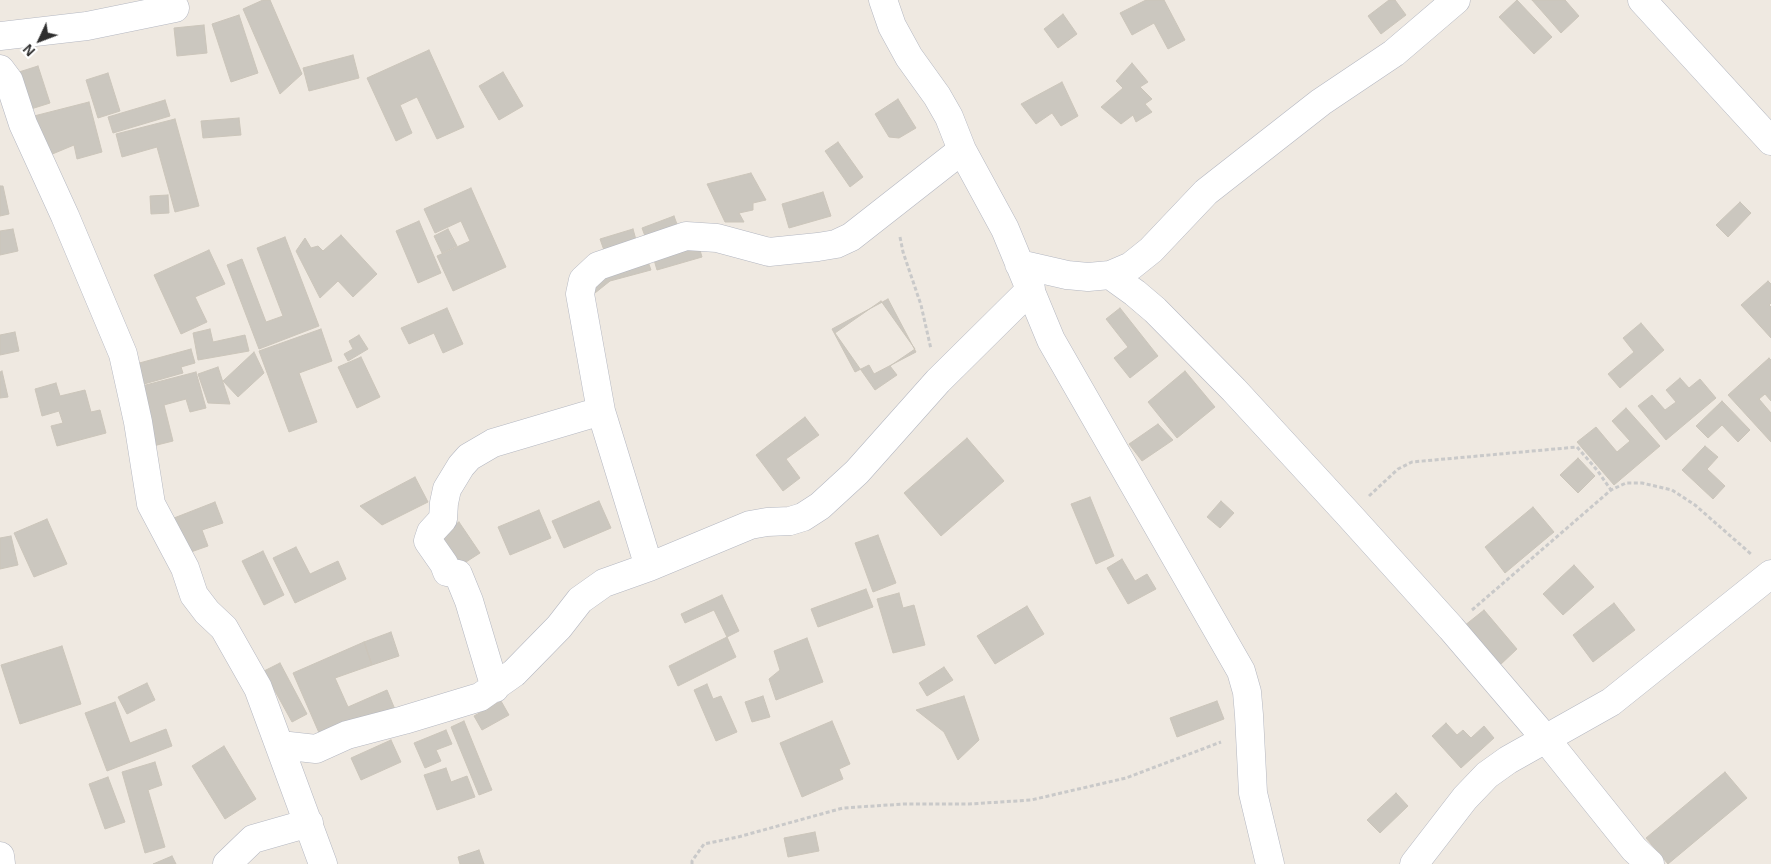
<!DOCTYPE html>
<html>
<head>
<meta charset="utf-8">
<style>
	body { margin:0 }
	#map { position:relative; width:1771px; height:864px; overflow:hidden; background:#efe9e1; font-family:Arial,sans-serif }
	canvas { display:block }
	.north { position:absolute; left:15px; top:15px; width:50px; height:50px; -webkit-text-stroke:4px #fff; paint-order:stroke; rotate:227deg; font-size:14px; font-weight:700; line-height:20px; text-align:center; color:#2e2e2e }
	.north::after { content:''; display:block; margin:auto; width:18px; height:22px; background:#2e2e2e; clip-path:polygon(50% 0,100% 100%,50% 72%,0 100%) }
</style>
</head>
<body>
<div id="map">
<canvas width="1771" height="864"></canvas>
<div class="north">N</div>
</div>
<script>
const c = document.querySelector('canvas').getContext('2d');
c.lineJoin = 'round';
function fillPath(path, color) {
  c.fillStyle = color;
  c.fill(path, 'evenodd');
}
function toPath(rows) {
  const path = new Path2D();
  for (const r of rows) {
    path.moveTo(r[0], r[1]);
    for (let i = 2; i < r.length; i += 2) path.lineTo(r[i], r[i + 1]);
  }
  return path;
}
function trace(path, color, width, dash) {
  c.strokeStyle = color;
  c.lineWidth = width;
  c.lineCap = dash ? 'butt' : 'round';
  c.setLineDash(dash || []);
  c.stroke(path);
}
const building = toPath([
	[263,0,270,0,302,74,280,94,243,9,263,0],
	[1146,0,1164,0,1185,40,1168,49,1154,23,1132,35,1120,13,1146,0],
	[1389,0,1395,0,1406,15,1381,34,1368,16,1389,0],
	[1517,0,1552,37,1534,54,1499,17,1517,0],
	[1532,0,1565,0,1579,16,1561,33,1532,0],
	[1063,14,1077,34,1058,48,1044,29,1063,14],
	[239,15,258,73,231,82,212,24,239,15],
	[204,25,207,53,177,56,174,28,204,25],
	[429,50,464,127,437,139,417,97,400,105,412,133,396,141,367,78,429,50],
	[353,55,359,78,309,91,303,68,353,55],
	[1132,63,1148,82,1140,87,1152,99,1145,104,1152,112,1136,122,1133,115,1121,124,1101,107,1123,88,1116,81,1132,63],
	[38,66,50,103,31,109,19,72,38,66],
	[503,72,523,106,499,120,479,86,503,72],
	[108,73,120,111,98,118,86,80,108,73],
	[1062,82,1078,116,1061,126,1052,113,1036,124,1021,104,1062,82],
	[898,99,916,128,899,138,889,137,875,114,898,99],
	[165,100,170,116,113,133,108,117,165,100],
	[89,102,102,152,77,159,74,145,50,155,34,116,89,102],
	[239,118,241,135,203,138,201,121,239,118],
	[175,119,199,206,175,212,157,147,122,157,116,134,175,119],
	[838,142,863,177,850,187,825,151,838,142],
	[751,173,766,200,753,203,753,210,739,213,744,222,725,222,707,184,751,173],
	[0,186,3,186,9,214,0,216,0,186],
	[471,188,506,267,453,291,437,256,470,241,461,221,435,233,424,209,471,188],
	[823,192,831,216,789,228,782,204,823,192],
	[168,195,169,213,151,214,150,196,168,195],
	[1740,202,1751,213,1728,237,1716,225,1740,202],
	[674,216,681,235,649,247,642,228,674,216],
	[419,221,441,273,418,283,396,231,419,221],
	[13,229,18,251,0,255,0,231,13,229],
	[448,229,457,246,442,253,434,236,448,229],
	[633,229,638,247,606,256,600,239,633,229],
	[341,235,377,274,353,297,338,281,320,298,296,251,305,238,311,248,318,246,323,251,341,235],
	[285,237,319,326,259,349,227,265,242,259,266,322,283,316,257,248,285,237],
	[697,240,702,257,657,270,652,253,697,240],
	[209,250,225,284,195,297,207,322,181,334,154,275,209,250],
	[646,256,651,270,610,281,595,293,589,280,646,256],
	[1768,281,1771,284,1771,303,1769,305,1771,307,1771,338,1741,305,1768,281],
	[888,299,916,352,874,374,869,365,855,372,832,329,888,299],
	[881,301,915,349,890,366,897,375,875,390,835,333,881,301],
	[447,308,463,344,443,353,434,333,409,344,401,328,447,308],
	[1120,308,1158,356,1130,378,1114,358,1128,347,1106,319,1120,308],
	[1641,323,1664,350,1620,388,1608,374,1634,352,1623,338,1641,323],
	[210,329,213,342,245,335,249,351,198,360,193,333,210,329],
	[321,329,332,361,299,373,317,422,289,432,259,351,321,329],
	[15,332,19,351,0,355,0,335,15,332],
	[359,335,368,349,348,361,344,354,353,349,349,341,359,335],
	[191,349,195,363,181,367,183,373,137,386,132,365,191,349],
	[254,352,264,373,238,397,223,381,254,352],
	[361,357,380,397,357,408,338,367,361,357],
	[1769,358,1771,360,1771,401,1765,394,1759,399,1771,413,1771,442,1728,395,1769,358],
	[218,367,230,404,208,403,198,374,218,367],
	[2,371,8,397,0,398,0,372,2,371],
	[1185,371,1215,407,1177,438,1148,402,1185,371],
	[196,372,206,408,190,412,186,399,164,405,173,441,153,446,138,387,196,372],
	[1680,378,1689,388,1700,379,1716,398,1666,440,1638,406,1652,395,1665,410,1676,402,1666,390,1680,378],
	[56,383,60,396,85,390,91,412,100,410,106,433,57,446,51,426,63,423,59,411,42,416,35,389,56,383],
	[1722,401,1750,430,1738,442,1722,425,1708,438,1696,426,1722,401],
	[1626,408,1660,446,1614,485,1577,442,1596,427,1617,452,1630,441,1612,421,1626,408],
	[805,417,819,435,786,459,800,478,783,491,756,455,805,417],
	[1158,424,1173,440,1142,461,1129,444,1158,424],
	[967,438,1004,481,941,536,904,493,967,438],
	[1705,446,1718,457,1707,469,1725,486,1713,499,1682,470,1705,446],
	[1578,458,1595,476,1578,493,1560,475,1578,458],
	[415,477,428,502,382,525,360,506,415,477],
	[1090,497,1114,556,1096,564,1071,504,1090,497],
	[599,501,611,528,564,548,552,521,599,501],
	[1221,501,1234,513,1220,528,1207,517,1221,501],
	[215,502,223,523,202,530,208,546,188,553,174,518,215,502],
	[1533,507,1554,532,1505,573,1485,547,1533,507],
	[539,510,551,538,510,555,498,527,539,510],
	[47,519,67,564,34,577,14,533,47,519],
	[459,522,480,553,452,571,432,540,459,522],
	[878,535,896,583,873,592,855,543,878,535],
	[11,536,18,565,0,569,0,538,11,536],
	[296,547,310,574,338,561,346,579,295,603,273,558,296,547],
	[263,551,284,595,264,605,242,561,263,551],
	[1122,559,1135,581,1147,574,1156,589,1128,604,1107,568,1122,559],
	[1574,565,1594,587,1563,615,1543,594,1574,565],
	[866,589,873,607,818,627,811,609,866,589],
	[899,593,903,608,914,605,925,645,893,653,877,599,899,593],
	[722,595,739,631,727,637,714,610,685,623,681,614,722,595],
	[1614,603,1635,630,1593,662,1573,635,1614,603],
	[1027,606,1044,634,995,664,977,636,1027,606],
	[1484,610,1517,649,1499,666,1464,626,1484,610],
	[391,632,399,656,372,665,364,642,391,632],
	[727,637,736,657,678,686,669,666,727,637],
	[807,638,823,682,776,700,769,679,780,670,774,651,807,638],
	[364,642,372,665,335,678,348,707,387,690,396,712,323,742,293,673,364,642],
	[62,646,81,704,20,724,1,665,62,646],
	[280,663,307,714,292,722,264,671,280,663],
	[944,667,953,680,927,696,919,683,944,667],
	[147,683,155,700,127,714,118,697,147,683],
	[707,684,713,699,721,696,737,732,716,741,694,690,707,684],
	[763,696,770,717,752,722,745,702,763,696],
	[964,696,979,740,958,760,944,732,916,710,964,696],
	[501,701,509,715,482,730,474,716,501,701],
	[1217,701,1224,719,1177,737,1170,718,1217,701],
	[115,702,130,743,166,729,172,746,107,771,85,713,115,702],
	[464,721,492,790,479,795,451,727,464,721],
	[832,721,850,764,839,769,843,779,802,797,780,743,832,721],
	[1446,723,1457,735,1463,730,1471,738,1484,726,1494,738,1461,768,1432,736,1446,723],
	[446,730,452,744,436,750,441,761,425,768,414,743,446,730],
	[391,740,401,762,361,780,351,758,391,740],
	[224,746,256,799,225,819,192,766,224,746],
	[155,762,162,785,148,790,165,847,145,853,122,772,155,762],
	[446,768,451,782,467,776,475,797,437,810,424,775,446,768],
	[1725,772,1747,798,1668,864,1646,838,1725,772],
	[108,777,125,822,105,829,89,784,108,777],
	[1396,793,1408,806,1380,833,1367,820,1396,793],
	[815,832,819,851,788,857,784,838,815,832],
	[479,850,484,864,460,864,458,857,479,850],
	[172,856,176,864,153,864,172,856]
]);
fillPath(building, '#cbc7bf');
trace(building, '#cbc5ba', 1);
const street = toPath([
	[883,0,892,26,909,57,937,96,949,117,962,150,1005,229,1051,340,1241,671,1247,692,1249,715,1253,793,1270,864],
	[1642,0,1771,141],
	[0,36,87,26,175,8],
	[0,69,9,81,23,124,65,216,123,354,138,422,151,504,185,568,194,595,207,612,224,628,258,688,323,864],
	[1019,264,1067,275,1088,277,1110,275,1131,266,1151,250,1206,192,1321,102,1394,53,1456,0],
	[1110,275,1135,293,1155,310,1234,390,1349,515,1451,628,1545,738,1634,849,1650,864],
	[649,567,601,411,580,294,583,280,598,266,686,236,717,238,769,252,818,247,836,244,851,237,962,150],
	[495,688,469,601,458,574,447,572,444,564,428,541,431,532,443,519,444,503,447,489,461,466,469,457,493,443,601,411],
	[280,745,316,749,347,735,404,720,480,697,514,673,559,627,580,600,604,583,649,567,750,525,767,522,790,521,803,517,820,506,857,472,938,381,1031,289],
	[0,856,1,864],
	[227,864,253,839,309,823],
	[1414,864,1465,798,1487,775,1508,760,1611,702,1771,574]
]);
trace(street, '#b4b7c1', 29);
trace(toPath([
	[900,237,903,252,921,305,931,349],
	[1369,496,1398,469,1412,462,1577,447,1597,470,1611,490],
	[1472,610,1611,490,1626,483,1642,483,1672,490,1695,505,1751,554],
	[692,864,692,861,704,844,738,837,843,808,904,804,969,804,1031,800,1126,778,1221,742]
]), '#c9c9c9', 3, [4, 2.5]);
trace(street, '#fff', 28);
</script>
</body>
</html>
